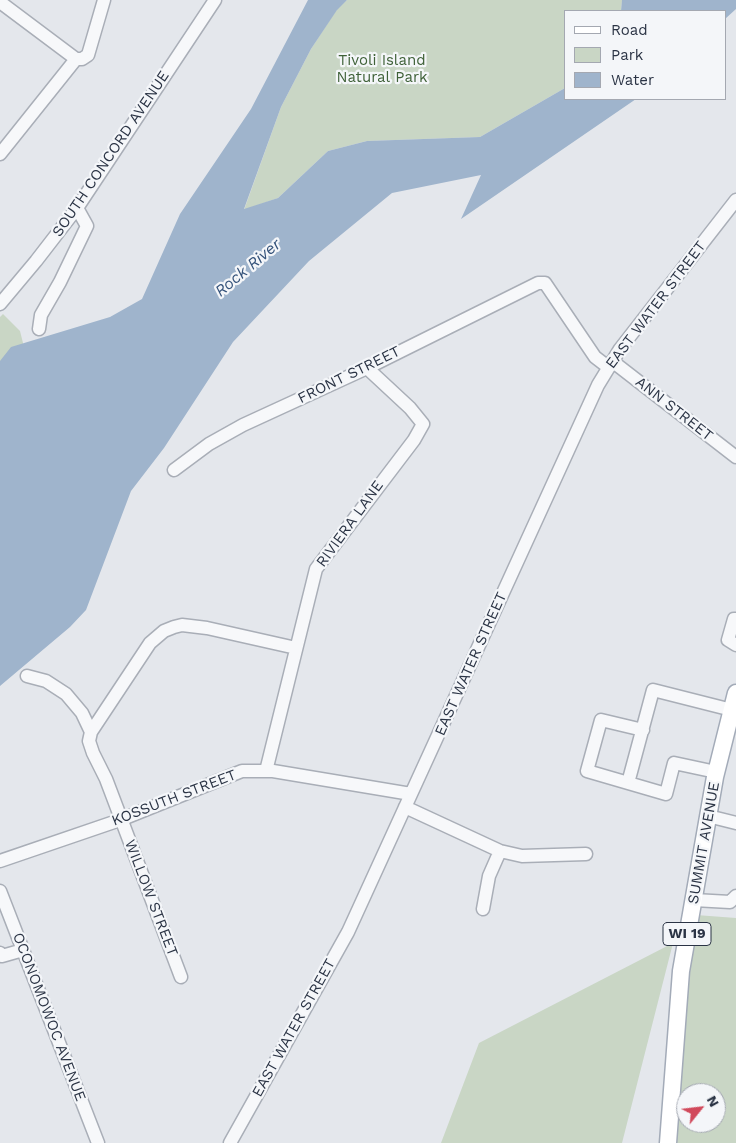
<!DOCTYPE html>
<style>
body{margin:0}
#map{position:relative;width:736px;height:1143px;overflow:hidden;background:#e4e7ec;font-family:"Work Sans",sans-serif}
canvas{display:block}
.legend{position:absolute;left:564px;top:10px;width:162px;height:90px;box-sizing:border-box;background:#f4f6f9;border:1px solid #a4a8b1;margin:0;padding:6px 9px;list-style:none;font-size:15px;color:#2b3445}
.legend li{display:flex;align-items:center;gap:10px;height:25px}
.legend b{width:25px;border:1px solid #a4a8b1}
.north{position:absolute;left:676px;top:1083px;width:50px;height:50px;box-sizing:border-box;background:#f4f6f9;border:1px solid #a4a8b1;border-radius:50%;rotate:61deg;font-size:14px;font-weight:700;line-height:20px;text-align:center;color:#2b3445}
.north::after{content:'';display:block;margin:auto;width:18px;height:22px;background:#d1495b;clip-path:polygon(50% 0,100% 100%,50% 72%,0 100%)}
</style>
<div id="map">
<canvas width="736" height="1143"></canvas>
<ul class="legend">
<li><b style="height:6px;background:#fff"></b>Road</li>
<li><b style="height:14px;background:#c9d6c5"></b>Park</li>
<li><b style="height:14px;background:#9fb4cc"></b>Water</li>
</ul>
<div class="north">N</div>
</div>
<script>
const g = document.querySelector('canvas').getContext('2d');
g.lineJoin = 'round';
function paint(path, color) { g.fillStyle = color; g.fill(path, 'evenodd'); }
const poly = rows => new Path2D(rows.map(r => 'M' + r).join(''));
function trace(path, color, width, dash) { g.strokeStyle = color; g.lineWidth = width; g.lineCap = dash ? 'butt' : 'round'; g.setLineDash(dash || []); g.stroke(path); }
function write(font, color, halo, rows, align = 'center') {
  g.font = font + ' "Work Sans",sans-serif'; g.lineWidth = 4.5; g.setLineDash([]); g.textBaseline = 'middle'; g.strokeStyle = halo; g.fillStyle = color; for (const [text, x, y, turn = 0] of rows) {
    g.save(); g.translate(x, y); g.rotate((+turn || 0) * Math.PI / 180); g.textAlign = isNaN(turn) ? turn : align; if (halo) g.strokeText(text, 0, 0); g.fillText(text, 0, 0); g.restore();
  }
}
paint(poly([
 [347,0,622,0,622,1,621,11,565,11,565,88,480,137,367,141,328,151,278,198,244,210,281,107,311,49,337,9],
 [3,314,20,331,26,355,0,385,0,317],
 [696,915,736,918,736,1143,672,1143,682,1003],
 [686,1093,716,1093,716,1123,686,1123],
 [673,943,622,1143,441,1143,479,1043]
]), '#c9d6c5');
paint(poly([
 [308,0,347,0,337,10,311,49,281,107,244,209,278,198,328,151,367,141,480,137,565,88,565,99,636,99,461,219,481,175,392,193,309,261,233,342,164,448,131,491,86,610,70,627,0,686,0,361,11,347,110,317,142,299,180,214,251,109],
 [622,0,736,0,736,9,725,19,725,11,621,11]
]), '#9fb4cc');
const minor = poly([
 [0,2,76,59],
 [76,59,82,59,88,55,104,0],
 [0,154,76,59],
 [0,304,36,261,77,208,215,0],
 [39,329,41,315,60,282,87,226,77,208],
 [612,361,736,457],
 [174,470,209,444,243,425,367,368,538,283,545,283,595,357,608,367],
 [736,619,734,619,728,640,736,645],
 [27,676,46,681,66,694,82,713,91,732],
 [643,730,601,720,587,771,666,794,674,763,716,772],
 [266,771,316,569,414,440,423,424,410,408,367,368],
 [628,783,653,690,732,710],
 [405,807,500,851,522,856,586,854],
 [708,816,736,823],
 [0,861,120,820,242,771,273,771,411,794],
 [0,891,98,1143],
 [694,900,730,902,736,896],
 [483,909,489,876,500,851],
 [0,953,2,956,23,950],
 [181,977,106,779,93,753,89,741,91,732,150,643,164,631,174,627,182,625,207,628,296,648],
 [230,1143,348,932,598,385,620,349,736,200]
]);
const major = poly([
 [668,1143,681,971,715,777,736,693]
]);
trace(minor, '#a9aeb7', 15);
trace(major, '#a3abb8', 19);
trace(minor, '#f7f8fa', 12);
trace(major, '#fff', 16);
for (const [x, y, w] of [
 [687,934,48]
]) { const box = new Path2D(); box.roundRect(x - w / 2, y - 11.5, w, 23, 4); g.fillStyle = '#f4f6f9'; g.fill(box); trace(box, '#2b3445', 1); }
write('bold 14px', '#2b3445', null, [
 ["WI 19",687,934]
]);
write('15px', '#3f6138', '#f4f6f9', [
 ["Tivoli Island",382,61],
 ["Natural Park",382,78]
]);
write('15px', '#2b3445', '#f4f6f9', [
 ["SOUTH CONCORD AVENUE",111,154,-56],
 ["EAST WATER STREET",656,305,-53],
 ["FRONT STREET",349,375,-26],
 ["ANN STREET",674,409,38],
 ["RIVIERA LANE",350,524,-54],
 ["EAST WATER STREET",471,664,-66],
 ["KOSSUTH STREET",174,798,-21],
 ["SUMMIT AVENUE",704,843,-80],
 ["WILLOW STREET",151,898,69],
 ["OCONOMOWOC AVENUE",49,1017,69],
 ["EAST WATER STREET",294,1028,-61]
]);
write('italic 16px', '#34527a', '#f4f6f9', [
 ["Rock River",248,268,-40]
]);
</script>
